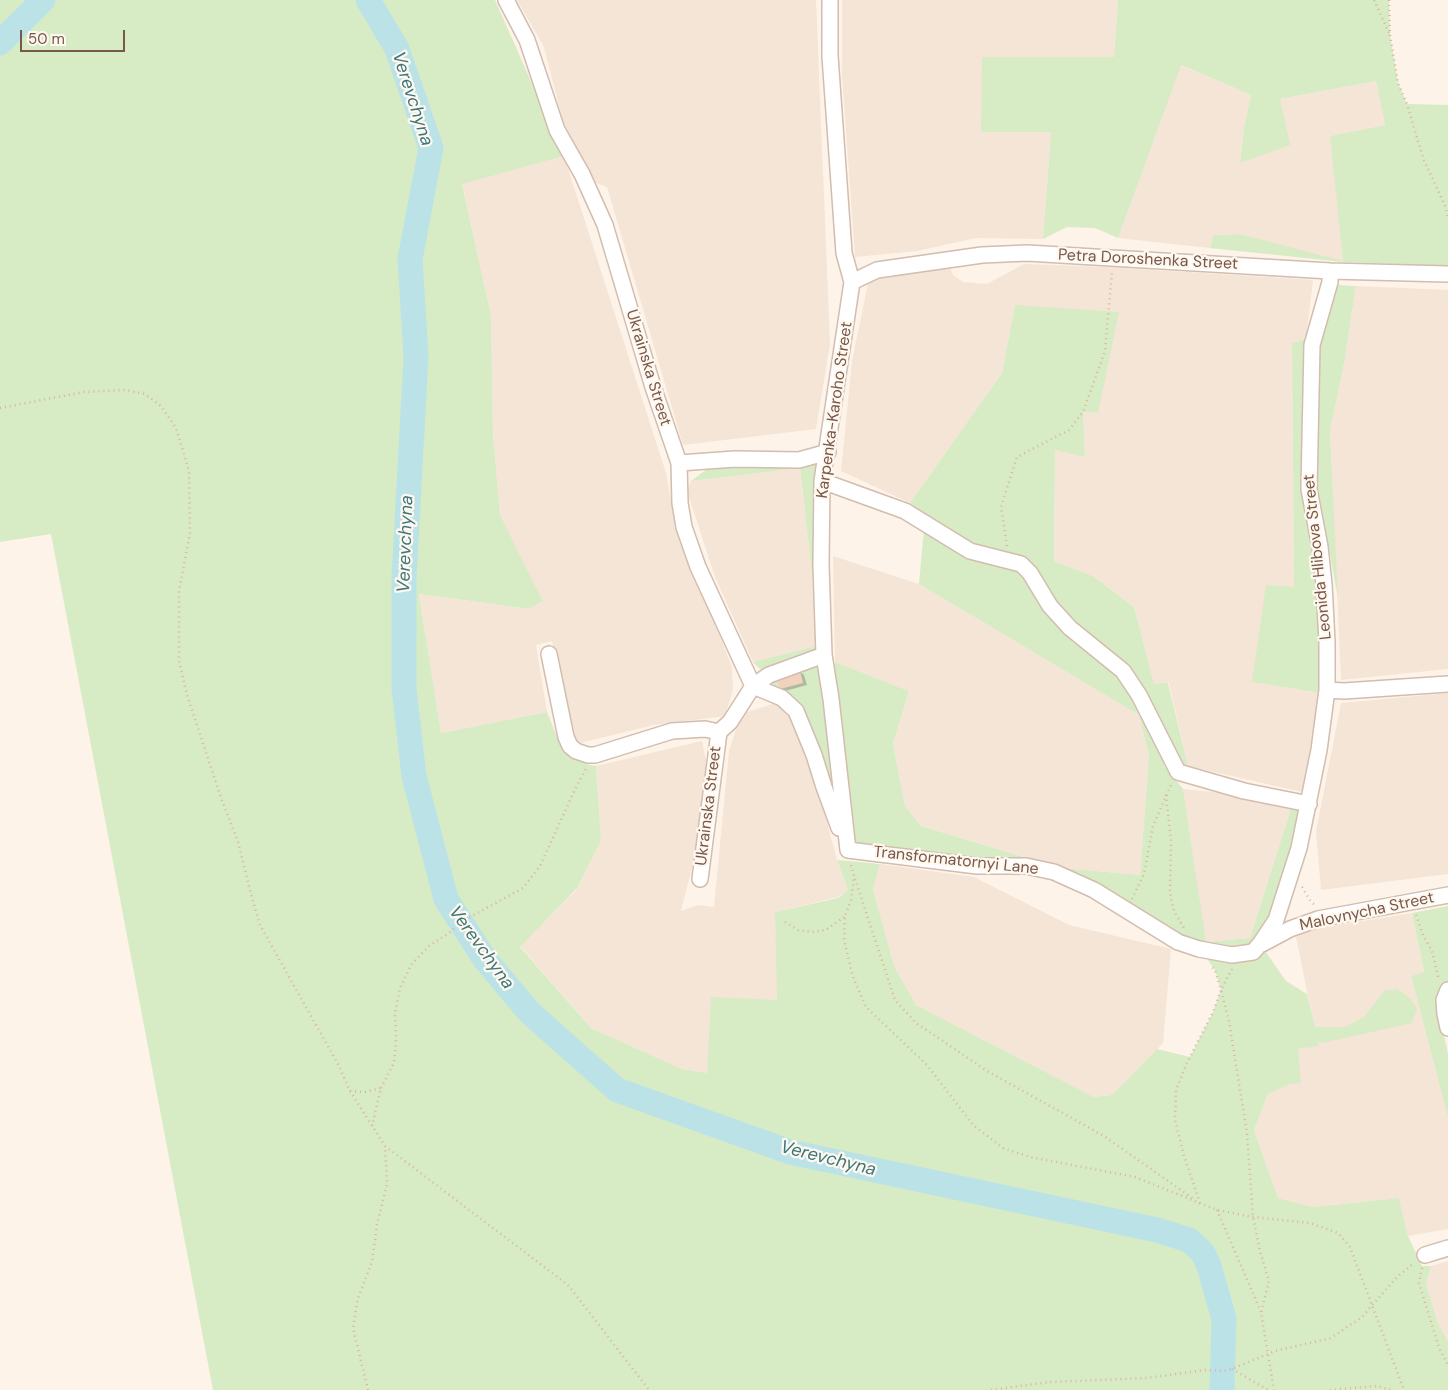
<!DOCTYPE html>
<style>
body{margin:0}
#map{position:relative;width:1448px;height:1390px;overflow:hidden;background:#fdf3e8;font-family:"DM Sans",sans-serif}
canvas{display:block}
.scale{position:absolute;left:20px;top:30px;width:105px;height:22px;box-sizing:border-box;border:2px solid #78584b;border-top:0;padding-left:6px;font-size:15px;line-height:18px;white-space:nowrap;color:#78584b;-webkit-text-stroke:4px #fff8ef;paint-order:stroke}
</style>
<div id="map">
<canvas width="1448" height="1390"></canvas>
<div class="scale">50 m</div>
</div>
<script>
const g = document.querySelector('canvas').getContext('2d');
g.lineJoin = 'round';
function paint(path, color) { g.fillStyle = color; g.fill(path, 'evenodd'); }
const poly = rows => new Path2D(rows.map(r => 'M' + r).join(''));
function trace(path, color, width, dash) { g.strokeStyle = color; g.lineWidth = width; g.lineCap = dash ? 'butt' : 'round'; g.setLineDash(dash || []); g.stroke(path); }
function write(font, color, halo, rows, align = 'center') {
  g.font = font + ' "DM Sans",sans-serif'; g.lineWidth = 4.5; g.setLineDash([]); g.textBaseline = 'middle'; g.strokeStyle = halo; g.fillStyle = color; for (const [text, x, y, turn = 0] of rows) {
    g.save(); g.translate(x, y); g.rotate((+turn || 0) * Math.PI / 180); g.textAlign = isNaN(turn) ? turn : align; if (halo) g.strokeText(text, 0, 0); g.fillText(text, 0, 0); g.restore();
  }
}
paint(poly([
 [517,0,816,0,830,344,816,429,683,445,607,187,596,183,563,121,544,47],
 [842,0,1118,0,1114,57,982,57,1051,131,1043,239,976,238,917,251,855,257,842,75],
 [1180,65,1251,95,1244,127,1240,163,1280,99,1376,81,1385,125,1331,136,1343,262,1240,234,1213,235,1210,248,1118,238],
 [564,156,666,473,676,526,732,667,733,690,725,716,654,725,580,743,573,738,552,641,536,645,547,712,441,733,419,594,528,609,543,601,500,516,493,434,491,315,462,183],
 [1024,264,1107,267,1313,280,1306,339,1292,343,1294,587,1253,682,1321,693,1302,792,1188,766,1169,683,1154,685,1134,607,1093,576,1054,561,1055,450,1085,456,1083,412,1098,413,1015,305,1002,373,910,503,841,471,852,361,869,279,950,267,953,275,963,282,987,284],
 [1356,286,1448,290,1448,669,1341,680,1330,431,1344,364],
 [800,468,820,645,753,662,715,577,687,491,691,481],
 [833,556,919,584,1139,715,1149,756,1140,875,1062,868,921,826,905,806,893,744,909,691,835,662],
 [1448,693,1448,874,1321,890,1316,832,1341,703],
 [776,703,792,712,809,755,837,860,848,890,838,897,775,912,778,1000,707,1073,682,1069,591,1028,520,946,578,888,601,840,596,766,702,741,708,769,702,827,681,911,698,905,714,907,729,751,741,714],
 [1183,789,1233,794,1292,805,1250,938,1205,942],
 [880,864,974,877,1069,925,1171,949,1163,1043,1121,1086,1111,1095,1094,1097,916,1005,894,966,873,889],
 [1412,913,1424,973,1411,976,1448,1118,1448,1229,1408,1236,1399,1198,1313,1207,1278,1198,1254,1130,1268,1094,1290,1084,1298,1049,1318,1045,1295,932],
 [1448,1261,1448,1342,1438,1323,1426,1284,1431,1266]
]), '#f5e5d6');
paint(poly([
 [0,0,495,0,564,156,462,184,491,315,493,434,500,515,543,601,529,609,419,594,441,733,547,712,557,737,565,750,589,765,596,766,601,840,578,887,520,947,591,1028,682,1069,707,1073,711,997,777,1000,775,912,838,898,848,890,837,860,880,864,873,889,894,966,916,1005,1094,1097,1111,1095,1121,1086,1157,1049,1190,1057,1213,1012,1221,990,1215,970,1203,953,1239,959,1265,951,1286,981,1307,994,1315,1027,1345,1027,1364,1017,1385,990,1397,989,1411,999,1417,1009,1412,1023,1322,1043,1318,1041,1318,1046,1298,1049,1301,1083,1290,1084,1268,1094,1254,1130,1278,1198,1313,1207,1399,1198,1408,1236,1422,1266,1431,1266,1426,1284,1438,1323,1448,1342,1448,1390,213,1390,51,534,0,542],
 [1118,0,1389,0,1390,35,1398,83,1407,104,1448,105,1448,266,1343,262,1210,248,1213,235,1240,234,1343,261,1330,136,1385,125,1376,81,1280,99,1290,145,1240,163,1244,127,1251,95,1181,65,1118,238,1095,228,1067,227,1043,239,1051,132,981,132,982,57,1114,57],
 [1338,285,1356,286,1344,364,1330,431,1338,598,1318,489,1318,349],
 [1015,305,1119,312,1098,413,1083,412,1085,457,1055,450,1054,561,1093,576,1134,607,1154,684,1168,683,1188,766,1181,764,1128,668,1067,620,1028,565,965,542,910,503,1002,373],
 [1306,339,1314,545,1320,625,1321,693,1252,682,1266,585,1294,587,1292,343],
 [822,457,818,494,820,645,818,652,767,672,760,669,753,662,820,645,800,468,691,481,706,470,747,465,802,464],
 [924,529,1016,568,1119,673,1139,715,1149,726,1165,767,1183,789,1206,942,1250,938,1292,805,1300,807,1302,818,1272,917,1253,944,1244,949,1205,946,1182,937,1062,868,1140,875,1149,756,1139,715,919,584],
 [821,658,843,831,800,712,760,685],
 [835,662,909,691,893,744,905,806,921,826,1031,859,972,861,852,848,834,680],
 [1448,906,1448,982,1440,991,1438,1008,1448,1054,1448,1118,1411,976,1424,972,1412,913]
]), '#d7ebc5');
paint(poly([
 [800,672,804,675,807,685,785,691,781,688]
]), '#0003');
trace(poly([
 [368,0,397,49,431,148,410,259,416,357,404,578,404,689,414,776,446,899,484,958,529,1012,617,1090,790,1152,1157,1230,1189,1240,1203,1253,1209,1266,1224,1319,1222,1390],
 [0,43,43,0]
]), '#bbe3e7', 25);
paint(poly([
 [800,671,803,683,780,689,776,677]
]), '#f3d1bf');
const minor = poly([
 [506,0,527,40,557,130,582,174,605,225,653,387,679,463,680,503,684,527,698,567,753,686],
 [830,0,830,56,844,253,852,282,822,481,821,565,824,655,831,699,848,850],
 [852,282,877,270,982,255,1027,253,1330,271,1448,274],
 [679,463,735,459,799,460,828,452],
 [822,481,905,511,970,551,1021,564,1030,573,1050,606,1070,628,1123,671,1139,695,1178,772,1244,791,1309,804],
 [549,654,566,737,570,746,576,751,588,755,595,755,672,731,705,729,719,732,730,722,753,686,769,675,824,655],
 [753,686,782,698,796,711,814,755,824,787,839,828],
 [1327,690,1344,691,1448,684],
 [848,850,977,866,1026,866,1054,872,1094,890,1178,942,1199,949,1232,955,1253,952,1260,944,1276,920,1299,848,1319,750,1327,690,1327,642,1324,584,1320,547,1309,489,1312,345,1330,282,1330,271],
 [700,879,719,732],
 [1262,944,1290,929,1318,919,1448,895],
 [1448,990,1444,1000,1445,1014,1448,1028],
 [1425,1255,1448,1248]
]);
trace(minor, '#d2bdaf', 18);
trace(poly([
 [1374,0,1389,33],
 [1389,0,1390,35,1398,83,1407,104,1423,158,1446,208,1448,220],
 [0,408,84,392,126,390,145,394,161,406,176,428,189,471,190,533,179,591,179,661,187,695,221,798,238,842,252,898,260,925,339,1066,350,1091,385,1146,568,1285,649,1390],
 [1007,546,1001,507,1017,457,1069,430,1083,412,1105,351,1112,272],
 [1166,795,1171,841,1170,893,1174,911,1184,928],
 [851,865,854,876,851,900,845,916,844,940,853,977,866,1007,927,1065,973,1125,1003,1148,1030,1157,1135,1177,1217,1210,1253,1217,1310,1223,1338,1233,1350,1247,1404,1390],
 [855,879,895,1000,916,1023,987,1071,1104,1136,1195,1200],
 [1302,887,1311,902,1315,905],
 [1132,899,1144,874,1153,826,1171,785],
 [1416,915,1423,935,1432,951,1439,980],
 [785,922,798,930,812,932,826,930,844,917],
 [1232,969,1221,990,1229,1021,1247,1133,1253,1217,1260,1251,1269,1281,1261,1313,1274,1390],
 [381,1088,394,1063,396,1043,395,1013,400,988,411,965,429,946,449,933,461,922,523,888,540,866,577,785,586,769],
 [350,1091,365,1092,381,1088,372,1126],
 [1200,1203,1184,1156,1175,1120,1176,1090,1186,1065,1213,1012,1221,990,1215,970,1212,967],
 [1217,1210,1261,1312],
 [1422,1268,1419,1283,1439,1348,1448,1365],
 [1232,1369,1268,1390],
 [368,1390,353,1328,358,1298,372,1262,377,1225,387,1184,385,1146],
 [991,1390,1050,1382,1147,1378,1205,1370,1223,1371,1232,1369,1275,1351,1331,1338,1362,1317,1397,1277,1413,1264],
 [1330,1390,1377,1386,1391,1390]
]), '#d9b4a1', 2.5, [1, 4]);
trace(minor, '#fff', 15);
write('16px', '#78584b', '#fff8ef', [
 ["Petra Doroshenka Street",1148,260,3],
 ["Ukrainska Street",648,368,73],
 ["Karpenka-Karoho Street",835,410,-82],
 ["Leonida Hlibova Street",1318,557,-96],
 ["Ukrainska Street",709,806,-83],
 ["Transformatornyi Lane",956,861,6],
 ["Malovnycha Street",1367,912,-12]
]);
write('italic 18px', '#3d767d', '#fff8ef', [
 ["Verevchyna",412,99,72],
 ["Verevchyna",406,544,-88],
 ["Verevchyna",481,948,54],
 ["Verevchyna",828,1159,14]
]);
</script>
